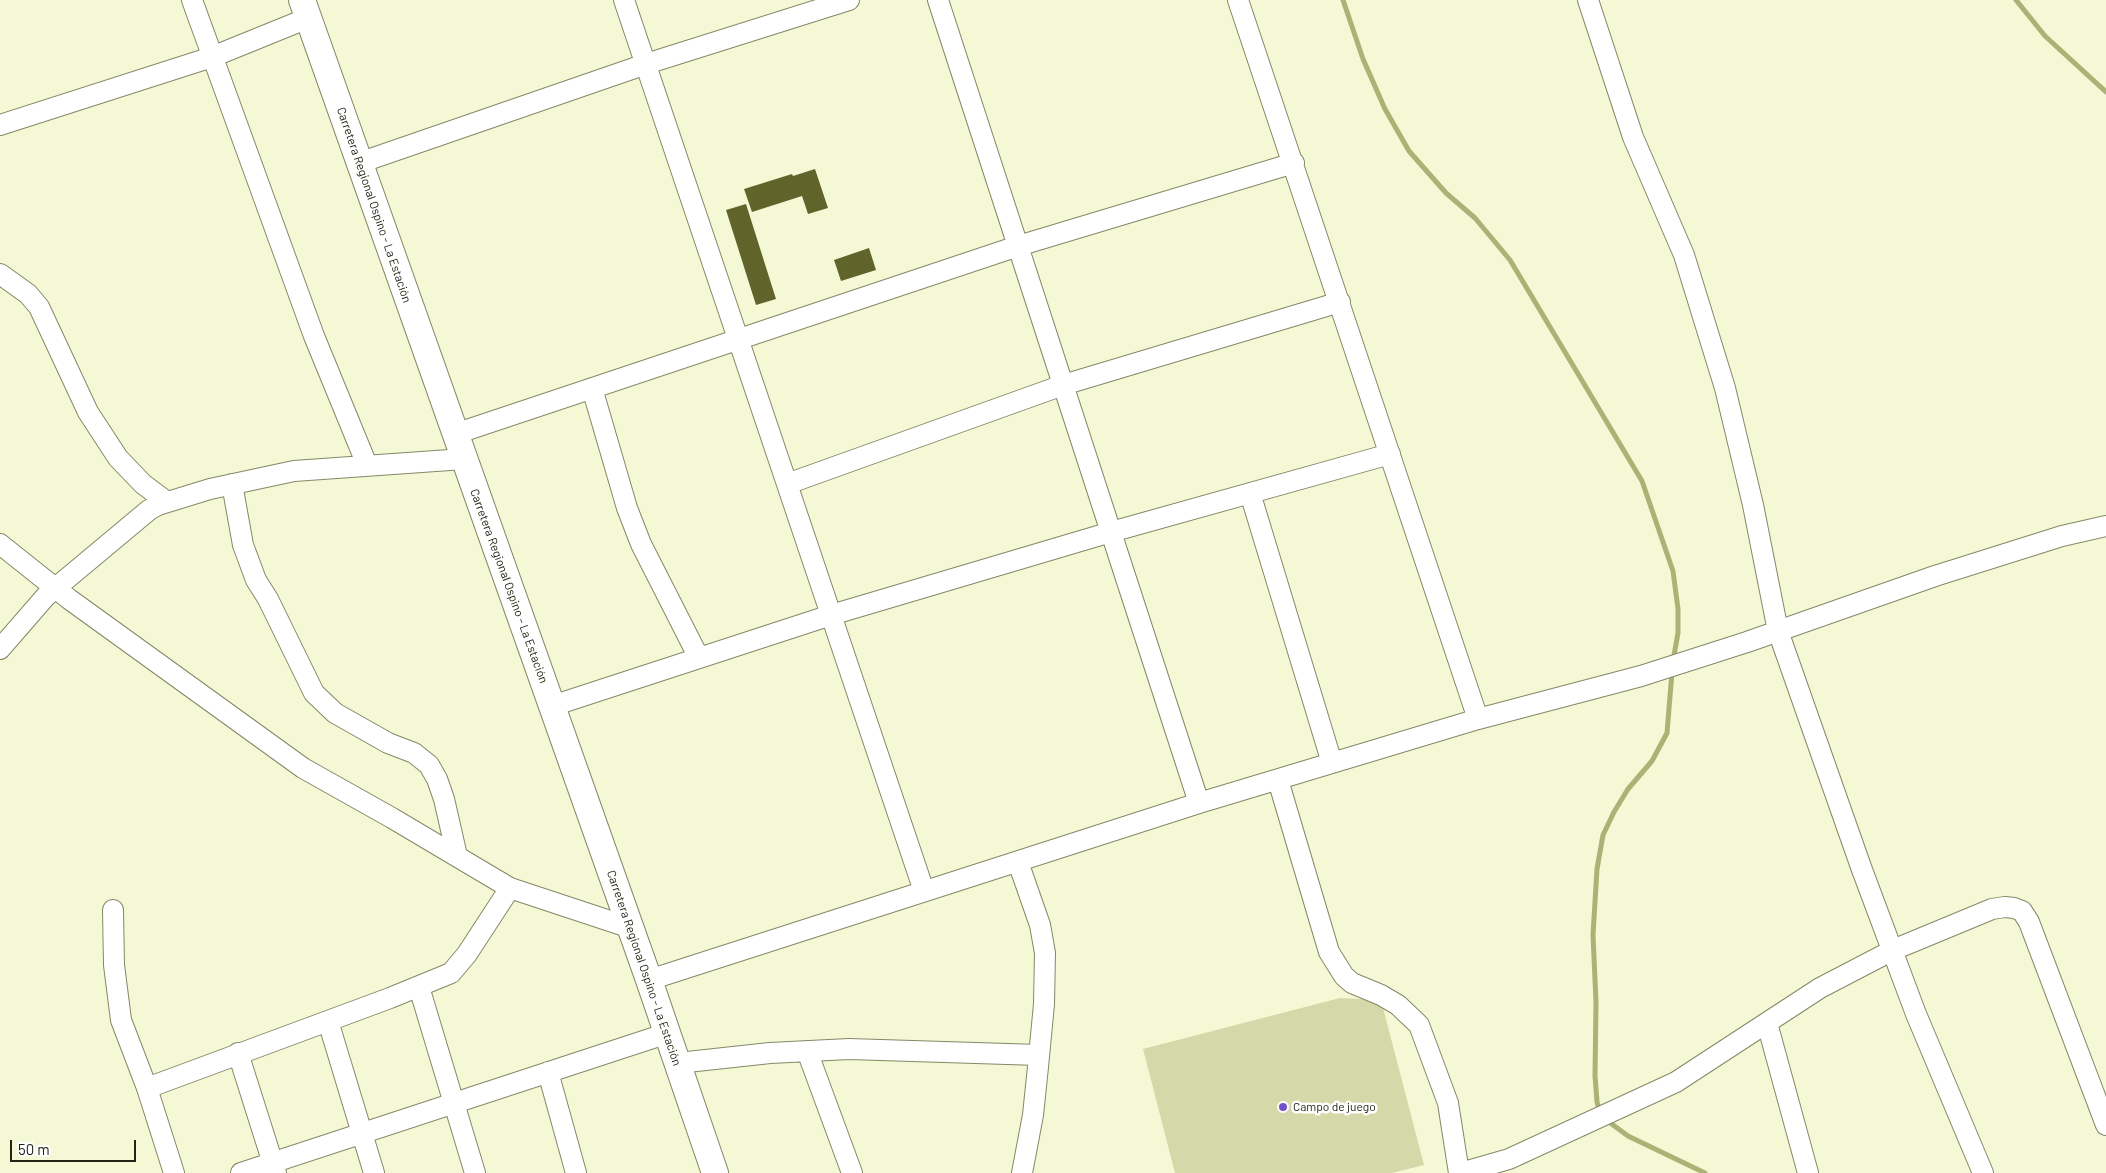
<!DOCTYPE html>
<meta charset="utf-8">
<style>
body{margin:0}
#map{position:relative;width:2106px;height:1173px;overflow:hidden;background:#f5f8d4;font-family:Barlow,sans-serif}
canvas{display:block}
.scale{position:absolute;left:10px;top:1140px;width:126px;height:22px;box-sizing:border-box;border:2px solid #232417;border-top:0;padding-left:6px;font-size:15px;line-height:18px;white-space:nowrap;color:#232417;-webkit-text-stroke:4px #fff;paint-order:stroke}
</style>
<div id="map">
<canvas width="2106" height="1173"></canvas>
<div class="scale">50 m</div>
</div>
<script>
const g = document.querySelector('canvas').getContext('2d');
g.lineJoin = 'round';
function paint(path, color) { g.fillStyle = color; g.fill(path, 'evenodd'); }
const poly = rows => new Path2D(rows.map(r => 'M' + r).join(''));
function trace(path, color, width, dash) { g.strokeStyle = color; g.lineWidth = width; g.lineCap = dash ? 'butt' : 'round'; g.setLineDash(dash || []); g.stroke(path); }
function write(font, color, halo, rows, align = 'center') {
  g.font = font + ' Barlow,sans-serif'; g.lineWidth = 5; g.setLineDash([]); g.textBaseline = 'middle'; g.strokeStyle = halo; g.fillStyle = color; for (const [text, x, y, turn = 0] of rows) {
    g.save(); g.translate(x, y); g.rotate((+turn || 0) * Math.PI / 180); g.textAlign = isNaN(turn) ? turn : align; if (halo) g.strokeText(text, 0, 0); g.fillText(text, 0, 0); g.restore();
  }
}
paint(poly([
 [1340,998,1381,1000,1424,1165,1392,1173,1175,1173,1143,1049]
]), '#d5d9a9');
trace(poly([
 [1343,0,1363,59,1385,109,1409,151,1446,193,1475,218,1510,260,1642,481,1673,571,1678,609,1678,633,1673,661],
 [2016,0,2045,36,2106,92],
 [1600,1113,1597,1102,1595,1076,1596,1002,1593,935,1597,869,1603,835,1614,812,1628,789,1652,761,1667,733,1672,672],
 [1605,1119,1628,1136,1705,1173]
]), '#acb176', 5);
paint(poly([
 [815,169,828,208,808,214,802,196,752,212,744,189,792,174,793,176],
 [746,204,776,299,756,305,726,210],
 [869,248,876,270,841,281,834,260]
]), '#60642a');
const minor = poly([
 [192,0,314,336,367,465],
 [624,0,924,891],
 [938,0,1199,803],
 [1238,0,1478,719],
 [1588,0,1633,137,1684,255,1725,388,1753,505,1778,631,1861,867,1916,1014,1983,1173],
 [0,125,212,57,308,18],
 [359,163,646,64,849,0],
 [0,274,28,294,39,307,88,412,118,458,143,484,167,502],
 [592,388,627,508,641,544,699,658],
 [455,434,1018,246,1294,163],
 [232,484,243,545,256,580,268,599,314,693,335,713,388,743,414,753,429,765,437,779,444,799,457,856],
 [787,484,1063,385,1340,302],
 [1250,493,1332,763],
 [0,544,69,599,303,768,392,818,510,888,631,928],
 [0,649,46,596,149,510,158,505,210,489,294,471,464,459],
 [552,706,831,615,1111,532,1390,454],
 [1278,780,1329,952,1344,976,1352,983,1381,995,1398,1005,1419,1025,1448,1103,1459,1173],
 [1018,862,1040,925,1045,953,1044,1004,1038,1067,1033,1115,1022,1173],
 [113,910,114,965,121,1020,147,1088,174,1173],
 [649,980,1199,803,1478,719,1641,676,1747,642,1935,576,2062,536,2106,526],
 [419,987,475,1173],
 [328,1021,374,1173],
 [1767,1023,1808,1173],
 [807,1051,852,1173],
 [238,1053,276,1173],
 [678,1063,770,1053,849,1049,1039,1055],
 [548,1072,576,1173],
 [147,1088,390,998,451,973,467,954,510,888],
 [241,1173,668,1033],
 [1460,1173,1509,1159,1676,1082,1820,988,1893,950,1992,909,2005,907,2014,908,2022,911,2029,922,2106,1125]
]);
const major = poly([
 [302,0,649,980,715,1173]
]);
trace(minor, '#858867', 22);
trace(major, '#858867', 28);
trace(minor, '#fff', 20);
trace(major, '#fff', 26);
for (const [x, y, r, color] of [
 [1283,1107,5,"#7351cb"]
]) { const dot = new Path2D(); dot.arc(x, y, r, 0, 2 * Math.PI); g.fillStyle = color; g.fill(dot); trace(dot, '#fff', 2); }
write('12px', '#232417', '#fff', [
 ["Carretera Regional Ospino - La Estación",374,205,71],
 ["Carretera Regional Ospino - La Estación",509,586,70],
 ["Carretera Regional Ospino - La Estación",644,968,71]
]);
write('12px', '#232417', '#fff', [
 ["Campo de juego",1293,1107]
], 'left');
</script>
